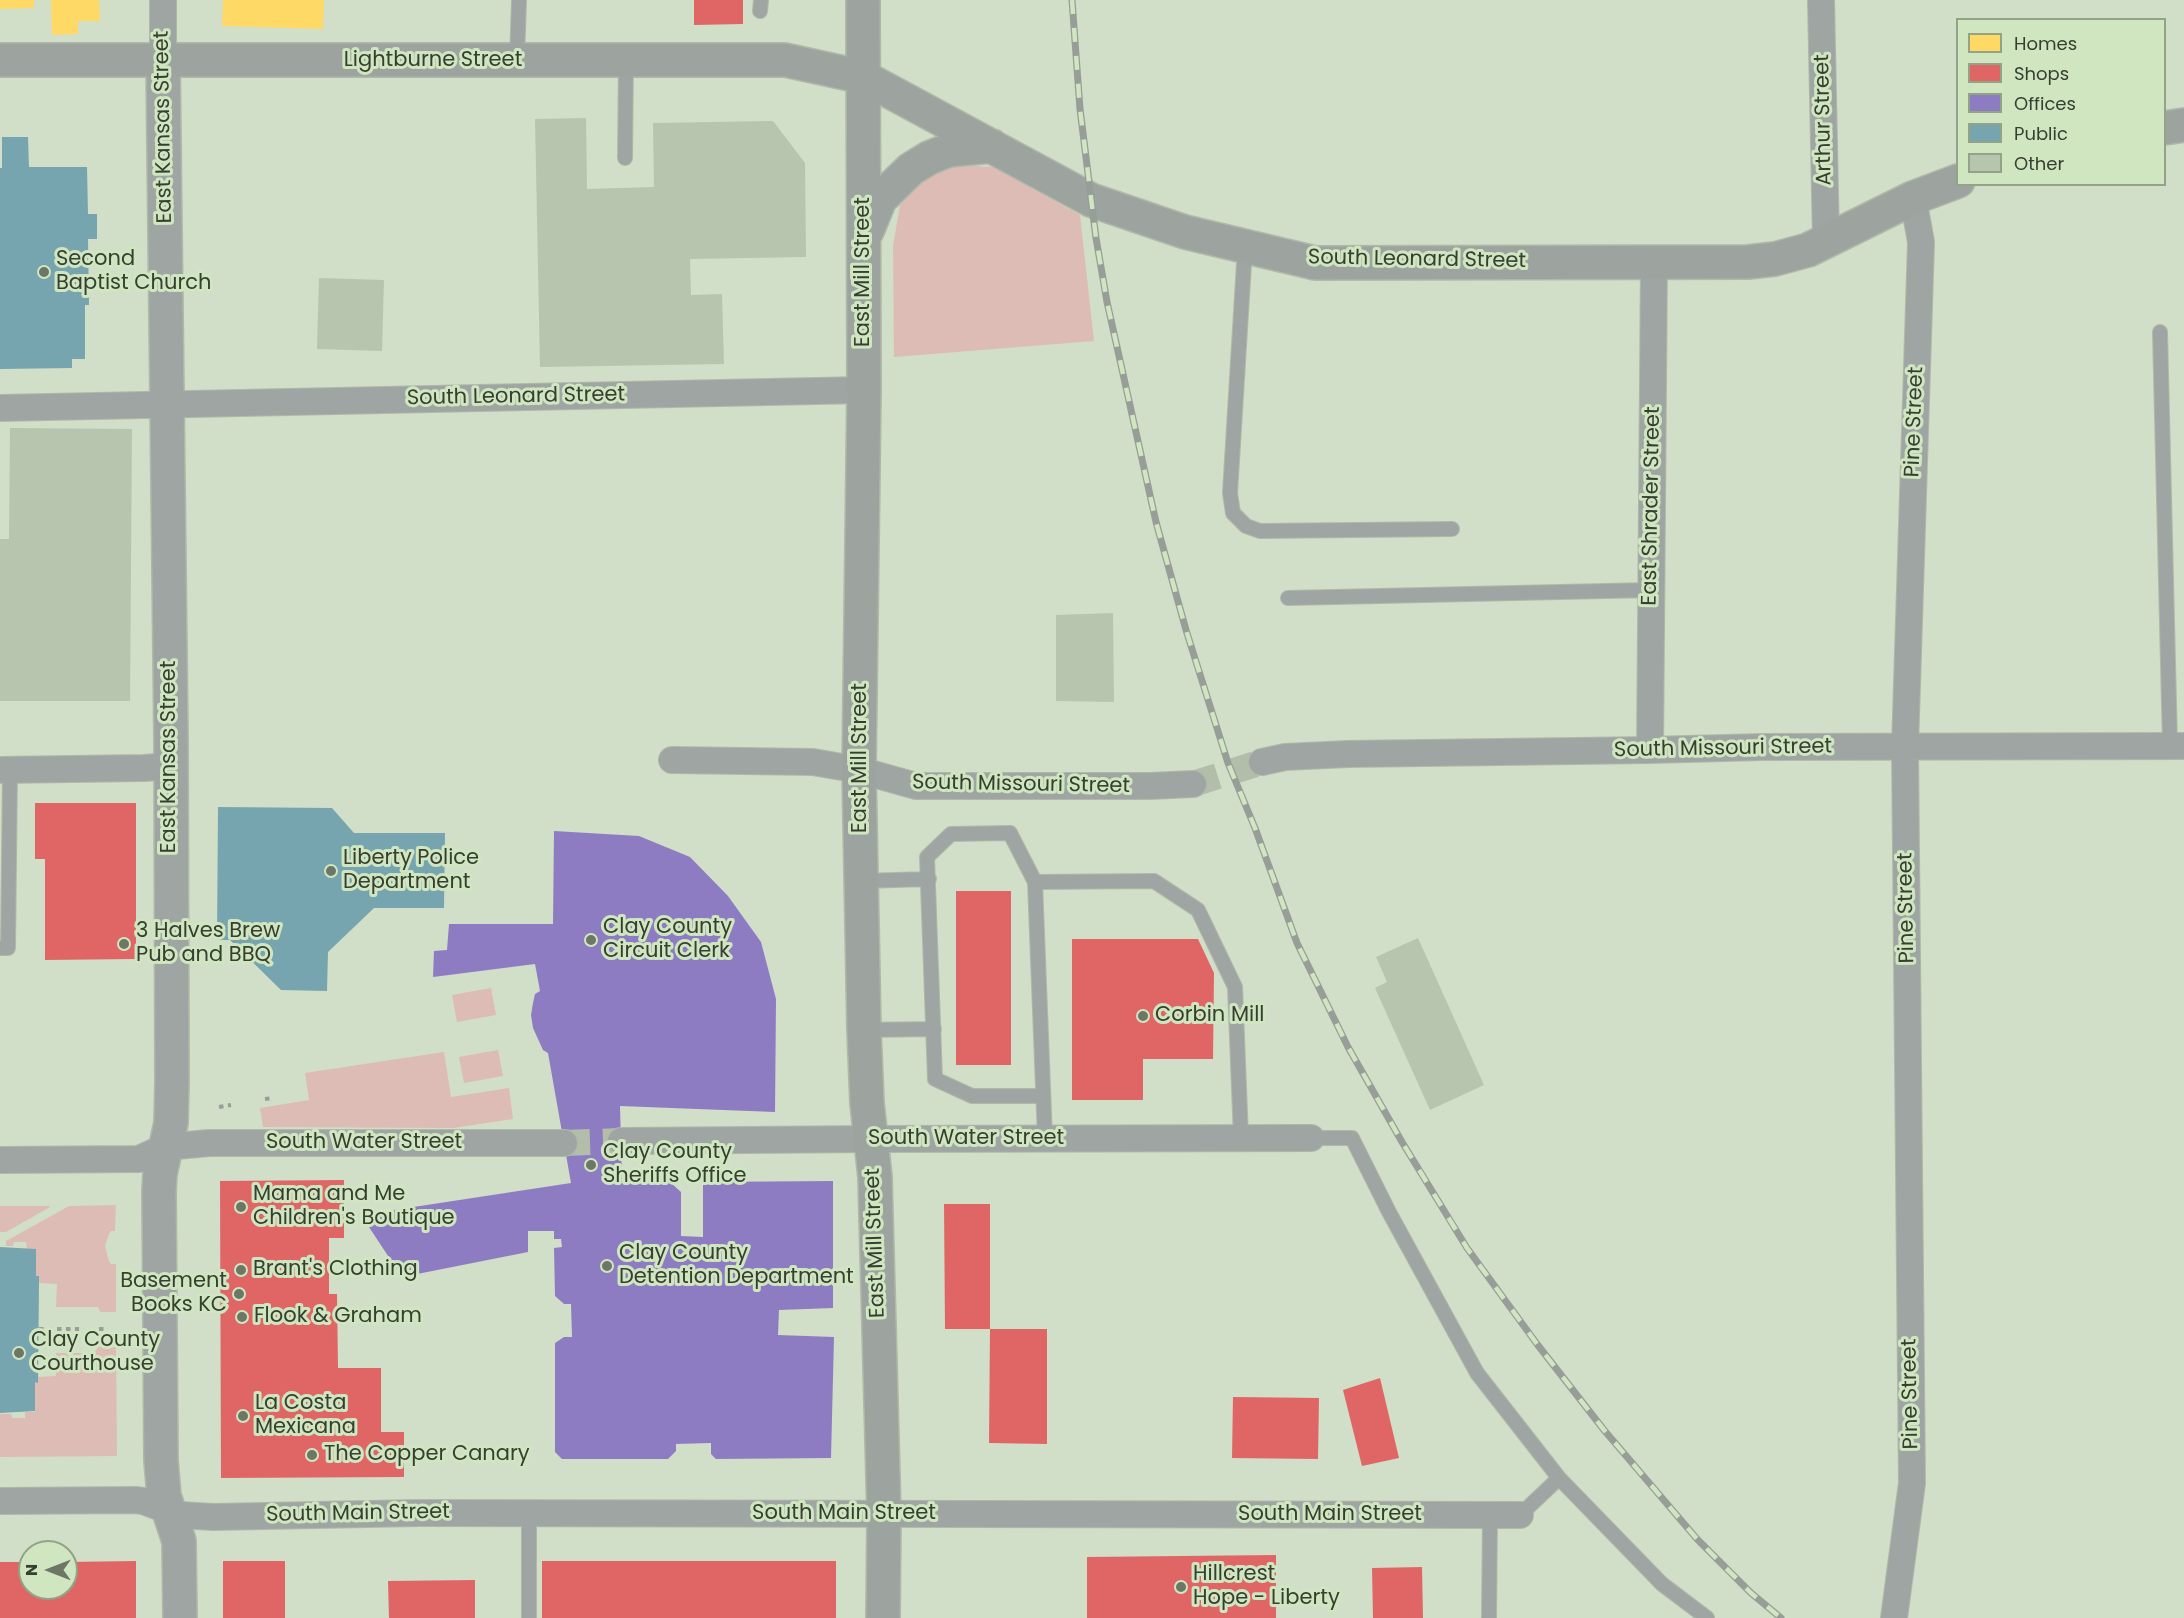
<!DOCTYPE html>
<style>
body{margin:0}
#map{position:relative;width:2184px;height:1618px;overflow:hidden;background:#d1dec8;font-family:Poppins,sans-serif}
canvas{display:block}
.legend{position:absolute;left:1956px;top:18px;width:210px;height:168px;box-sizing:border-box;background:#cfe6c0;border:2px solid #92a386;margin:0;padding:8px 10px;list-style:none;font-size:18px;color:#363f30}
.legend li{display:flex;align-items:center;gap:12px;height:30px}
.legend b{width:30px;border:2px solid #92a386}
.north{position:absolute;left:18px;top:1540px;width:60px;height:60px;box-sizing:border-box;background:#cfe6c0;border:2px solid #92a386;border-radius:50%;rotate:270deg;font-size:16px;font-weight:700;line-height:24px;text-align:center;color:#363f30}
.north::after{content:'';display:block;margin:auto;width:21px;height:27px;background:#6c7765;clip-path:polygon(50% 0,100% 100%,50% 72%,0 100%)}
</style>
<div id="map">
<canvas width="2184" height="1618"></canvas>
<ul class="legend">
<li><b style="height:16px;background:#ffd966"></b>Homes</li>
<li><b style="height:16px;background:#e06666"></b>Shops</li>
<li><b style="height:16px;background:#8e7cc3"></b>Offices</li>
<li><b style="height:16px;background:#76a5af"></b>Public</li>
<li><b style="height:16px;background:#b7c5ae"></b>Other</li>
</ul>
<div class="north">N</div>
</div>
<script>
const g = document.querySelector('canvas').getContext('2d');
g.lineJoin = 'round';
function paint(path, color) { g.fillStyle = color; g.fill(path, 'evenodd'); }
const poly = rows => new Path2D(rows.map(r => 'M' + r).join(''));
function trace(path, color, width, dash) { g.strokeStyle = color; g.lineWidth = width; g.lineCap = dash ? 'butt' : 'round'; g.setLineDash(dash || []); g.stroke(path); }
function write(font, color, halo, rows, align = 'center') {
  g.font = font + ' Poppins,sans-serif'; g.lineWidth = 6; g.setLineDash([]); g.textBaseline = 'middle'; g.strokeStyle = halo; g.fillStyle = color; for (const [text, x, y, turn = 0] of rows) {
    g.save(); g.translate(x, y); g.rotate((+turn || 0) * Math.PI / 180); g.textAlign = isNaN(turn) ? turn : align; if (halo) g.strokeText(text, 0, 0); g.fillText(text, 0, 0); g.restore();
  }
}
paint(poly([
 [960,165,994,167,1080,215,1094,341,894,357,893,246,900,205,923,179],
 [491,988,496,1015,457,1022,452,995],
 [498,1050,503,1076,464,1083,459,1057],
 [444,1052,451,1097,509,1088,513,1119,453,1128,263,1127,260,1108,309,1100,305,1073],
 [116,1205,115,1231,111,1231,109,1234,105,1246,109,1261,111,1264,116,1264,116,1312,100,1312,98,1307,56,1307,57,1284,39,1283,39,1277,36,1276,36,1249,27,1249,26,1242,14,1242,13,1246,6,1246,6,1241,69,1206],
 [0,1206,49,1206,50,1207,6,1232,0,1232],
 [98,1347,116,1347,117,1456,0,1457,0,1414,11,1414,12,1418,25,1418,25,1412,35,1412,35,1382,38,1382,38,1377,56,1376,56,1353,94,1353]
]), '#ddbcb5');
paint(poly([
 [0,0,34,0,34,8,0,9],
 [51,0,99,0,100,21,78,21,78,34,52,35],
 [223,0,324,0,323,29,222,26]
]), '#ffd966');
paint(poly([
 [694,0,743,0,743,24,694,25],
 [35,803,136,803,136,959,45,960,45,859,35,859],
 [956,891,1011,891,1011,1065,956,1065],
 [1072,939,1198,939,1214,973,1213,1059,1143,1059,1143,1100,1072,1100],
 [344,1180,344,1238,329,1238,329,1294,337,1294,338,1368,381,1368,381,1432,404,1432,404,1477,221,1478,220,1181],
 [944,1204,990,1204,990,1329,945,1329],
 [990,1329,1047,1329,1047,1444,989,1443],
 [1380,1378,1399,1458,1362,1466,1343,1390],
 [1233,1397,1319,1398,1318,1459,1232,1458],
 [1276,1555,1276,1618,1087,1618,1087,1557],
 [136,1561,136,1618,0,1618,0,1562,30,1562,30,1588,66,1588,66,1562],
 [223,1561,285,1561,285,1618,223,1618],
 [542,1561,836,1561,836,1618,542,1618],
 [1422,1567,1423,1618,1373,1618,1372,1568],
 [475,1580,475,1618,389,1618,388,1581]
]), '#e06666');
paint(poly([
 [554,831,639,836,690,857,728,896,761,942,776,999,775,1112,620,1106,622,1183,671,1183,681,1192,681,1236,703,1237,703,1182,833,1181,833,1308,779,1310,778,1335,834,1337,831,1458,716,1459,711,1454,711,1443,676,1444,676,1451,668,1459,562,1459,555,1452,555,1343,564,1337,572,1337,571,1304,564,1304,555,1296,554,1248,562,1247,561,1239,554,1239,554,1231,528,1231,528,1252,402,1277,361,1215,571,1183,548,1053,543,1050,533,1028,531,1015,533,1003,535,994,540,991,535,964,433,977,434,951,447,950,449,924,553,924]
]), '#8e7cc3');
paint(poly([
 [2,137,28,137,29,167,87,167,88,214,97,214,97,239,88,239,89,305,85,305,85,359,72,359,72,368,0,369,0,168,2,168],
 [218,807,332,808,354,833,445,833,444,908,374,908,328,952,327,991,281,990,230,940,217,940],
 [0,1247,36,1249,36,1276,39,1276,39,1283,38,1383,35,1382,35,1411,0,1413]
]), '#76a5af');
paint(poly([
 [586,118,587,189,654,187,653,123,773,121,805,163,806,257,690,259,691,295,722,294,724,364,540,367,535,119],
 [319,278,384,280,382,351,317,349],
 [10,428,132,429,130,701,0,701,0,539,9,539],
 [1113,613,1114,702,1056,701,1056,615],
 [1418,938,1484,1085,1430,1110,1375,988,1387,982,1376,957]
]), '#b7c5ae');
trace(poly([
 [1193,784,1262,762],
 [564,1143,621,1141]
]), '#b2beaa', 26, [26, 13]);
const service = poly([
 [760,11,761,0],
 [517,61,519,0],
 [625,158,626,60],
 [1245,247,1230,493,1233,513,1246,526,1260,531,1452,529],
 [2160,332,2170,746],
 [1288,598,1651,590],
 [862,881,929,879],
 [1035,882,1154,881,1198,910,1235,987,1241,1138],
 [0,948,8,948,10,770],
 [864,1030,934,1029],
 [1043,1096,972,1096,935,1079,927,857,951,834,1010,833,1035,882,1045,1139],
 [1311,1138,1352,1138,1389,1212,1477,1373,1559,1478,1662,1584,1707,1618],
 [529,1513,529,1618],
 [1520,1515,1559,1478],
 [1489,1618,1490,1515]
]);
const minor = poly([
 [163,0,163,60],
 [1821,0,1826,240],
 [0,408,864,390],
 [1650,750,1654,261],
 [672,760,813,762,859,770,916,786,1150,786,1193,784],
 [1262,762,1285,757,1348,754,1650,750,1762,747,2184,746],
 [0,770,144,768,171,766],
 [621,1141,872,1139,1311,1138],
 [0,1160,139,1159,165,1147,209,1143,564,1143],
 [0,1501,135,1500,143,1501,180,1515,213,1517,419,1513,1520,1515],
 [1894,1618,1912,1483,1905,747,1921,242,1913,198]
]);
const tertiary = poly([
 [163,60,171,740,172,1082,171,1123,160,1174,159,1191,161,1460,164,1496,179,1541,180,1618]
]);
const secondary = poly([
 [863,0,864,390,859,770,864,1030,867,1103,875,1177,884,1515,883,1618],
 [0,60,785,60,863,77,1091,200,1185,232,1315,263,1748,262,1775,259,1808,250,1913,198,1958,181],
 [2164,128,2184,125],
 [867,231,880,199,911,169,929,158,949,150,992,146]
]);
trace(service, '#b0b9a8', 16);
trace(minor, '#b0b9a8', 28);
trace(tertiary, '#b0b9a8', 36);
trace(secondary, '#b0b9a8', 36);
trace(poly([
 [265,1099,274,1098],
 [219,1107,231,1105],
 [39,1329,79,1329],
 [99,1329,106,1329]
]), '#999e9a', 4, [4.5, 4.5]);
trace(service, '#9fa5a3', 14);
trace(minor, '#9fa5a3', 26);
trace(tertiary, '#9fa5a3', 33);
trace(secondary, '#9da49f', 33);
const rail = poly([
 [1072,0,1080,109,1096,238,1107,302,1156,522,1186,630,1228,763,1255,828,1297,943,1348,1047,1402,1142,1467,1248,1537,1344,1604,1430,1697,1539,1751,1593,1781,1618]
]);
trace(rail, '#979e98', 7);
trace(rail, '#cfe6c0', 4.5, [14]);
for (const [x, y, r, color] of [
 [44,272,6,"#6c7765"],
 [331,871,6,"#6c7765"],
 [591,940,6,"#6c7765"],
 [124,944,6,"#6c7765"],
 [1143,1016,6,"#6c7765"],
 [591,1165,6,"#6c7765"],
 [241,1207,6,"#6c7765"],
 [607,1266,6,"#6c7765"],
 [241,1270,6,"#6c7765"],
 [239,1294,6,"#6c7765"],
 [242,1317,6,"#6c7765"],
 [19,1353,6,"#6c7765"],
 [243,1416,6,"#6c7765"],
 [312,1455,6,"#6c7765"],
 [1181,1587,6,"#6c7765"]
]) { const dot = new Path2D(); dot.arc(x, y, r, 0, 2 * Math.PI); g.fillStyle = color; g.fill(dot); trace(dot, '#cfe6c0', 2); }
write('21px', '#363f30', '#cfe6c0', [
 ["Lightburne Street",433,61],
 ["Arthur Street",1824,120,-91],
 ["East Kansas Street",164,127,-91],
 ["South Leonard Street",1417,260,1],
 ["East Mill Street",864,272,-90],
 ["South Leonard Street",516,397,-1],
 ["Pine Street",1915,422,-88],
 ["East Shrader Street",1652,506,-89],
 ["South Missouri Street",1723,749,-1],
 ["East Kansas Street",170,757,-90],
 ["East Mill Street",861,758,-90],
 ["South Missouri Street",1021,785,1],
 ["Pine Street",1907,908,-91],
 ["South Water Street",966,1139],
 ["South Water Street",364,1143],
 ["East Mill Street",876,1243,-92],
 ["Pine Street",1911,1394,-91],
 ["South Main Street",358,1514,-1],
 ["South Main Street",844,1514],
 ["South Main Street",1330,1515]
]);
write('21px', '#363f30', '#cfe6c0', [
 ["Second",56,260],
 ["Baptist Church",56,284],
 ["Liberty Police",343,859],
 ["Department",343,883],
 ["Clay County",603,928],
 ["Circuit Clerk",603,952],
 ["3 Halves Brew",136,932],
 ["Pub and BBQ",136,956],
 ["Corbin Mill",1155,1016],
 ["Clay County",603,1153],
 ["Sheriffs Office",603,1177],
 ["Mama and Me",253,1195],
 ["Children's Boutique",253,1219],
 ["Clay County",619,1254],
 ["Detention Department",619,1278],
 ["Brant's Clothing",253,1270],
 ["Basement",227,1282,"right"],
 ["Books KC",227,1306,"right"],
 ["Flook & Graham",254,1317],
 ["Clay County",31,1341],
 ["Courthouse",31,1365],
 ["La Costa",255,1404],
 ["Mexicana",255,1428],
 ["The Copper Canary",324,1455],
 ["Hillcrest",1193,1575],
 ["Hope - Liberty",1193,1599]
], 'left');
</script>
